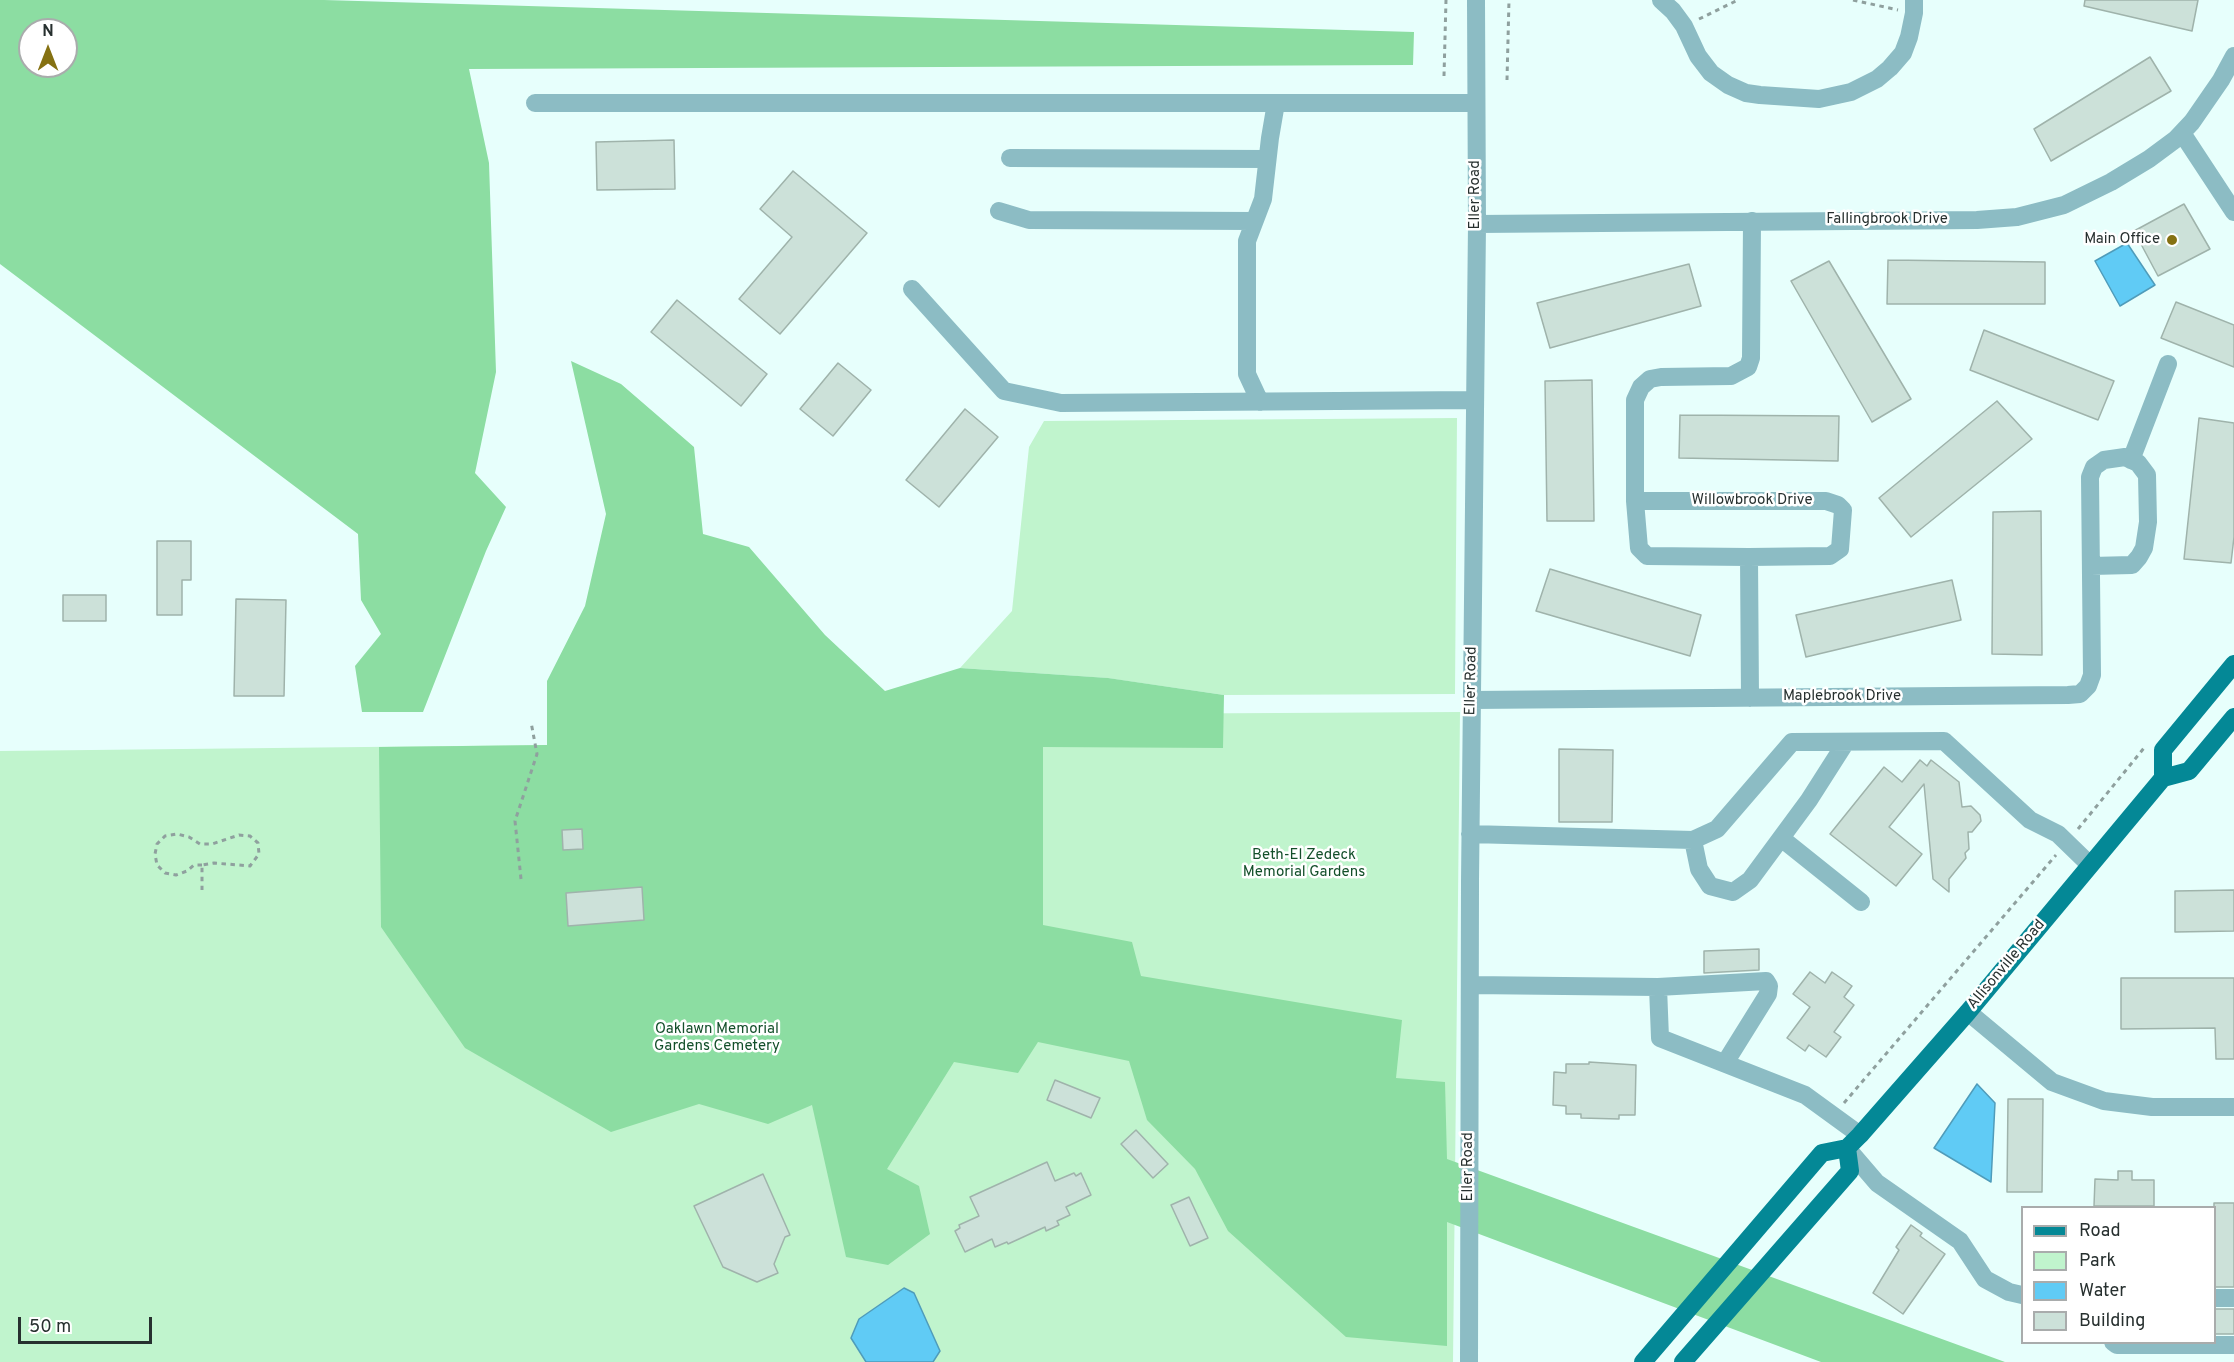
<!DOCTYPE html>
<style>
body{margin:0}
#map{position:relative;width:2234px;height:1362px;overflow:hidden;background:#e7fffc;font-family:Overpass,sans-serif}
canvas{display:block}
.legend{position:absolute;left:2021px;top:1206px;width:195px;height:138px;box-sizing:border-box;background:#fff;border:2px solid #a9acac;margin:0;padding:8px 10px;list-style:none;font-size:18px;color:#27302f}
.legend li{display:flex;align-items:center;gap:12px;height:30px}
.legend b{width:30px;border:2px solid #a9acac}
.north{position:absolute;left:18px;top:18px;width:60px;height:60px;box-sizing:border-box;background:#fff;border:2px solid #a9acac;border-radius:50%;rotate:0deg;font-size:16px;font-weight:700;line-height:24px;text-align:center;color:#27302f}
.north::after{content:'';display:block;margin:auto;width:21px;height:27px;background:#857112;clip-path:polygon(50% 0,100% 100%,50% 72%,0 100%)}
.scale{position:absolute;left:18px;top:1317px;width:134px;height:27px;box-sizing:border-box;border:3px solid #27302f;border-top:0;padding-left:8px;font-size:18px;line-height:21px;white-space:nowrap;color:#27302f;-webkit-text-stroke:4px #fff;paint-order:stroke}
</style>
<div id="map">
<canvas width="2234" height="1362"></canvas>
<ul class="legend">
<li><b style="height:8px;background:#048896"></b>Road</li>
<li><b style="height:16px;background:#c0f4cd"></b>Park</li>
<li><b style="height:16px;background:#60cbf5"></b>Water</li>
<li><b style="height:16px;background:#cce1d9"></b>Building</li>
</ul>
<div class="north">N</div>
<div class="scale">50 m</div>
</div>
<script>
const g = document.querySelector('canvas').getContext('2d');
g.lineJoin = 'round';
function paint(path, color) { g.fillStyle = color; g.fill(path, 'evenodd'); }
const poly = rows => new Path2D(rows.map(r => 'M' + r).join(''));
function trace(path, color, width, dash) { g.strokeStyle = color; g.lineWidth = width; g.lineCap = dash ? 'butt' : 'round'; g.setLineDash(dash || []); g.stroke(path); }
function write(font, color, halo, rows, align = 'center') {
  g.font = font + ' Overpass,sans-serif'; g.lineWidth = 5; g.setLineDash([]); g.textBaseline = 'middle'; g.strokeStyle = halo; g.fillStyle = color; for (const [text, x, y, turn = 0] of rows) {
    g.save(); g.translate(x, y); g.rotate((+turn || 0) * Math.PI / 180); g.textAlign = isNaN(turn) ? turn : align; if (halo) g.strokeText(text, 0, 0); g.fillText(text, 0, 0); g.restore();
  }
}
paint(poly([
 [1457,418,1455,694,1224,695,1107,678,960,668,1012,611,1029,447,1044,421],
 [1460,712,1453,1362,0,1362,0,751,547,745,547,717]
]), '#c0f4cd');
paint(poly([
 [0,0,324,0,1414,32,1413,65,469,69,489,163,496,372,475,473,506,507,486,551,423,712,362,712,355,666,381,634,361,600,358,534,0,264],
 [30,30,66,30,66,66,30,66],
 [571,361,621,384,694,447,703,534,749,547,825,635,885,691,960,668,1108,678,1224,695,1223,748,1043,747,1043,925,1132,942,1141,976,1402,1020,1396,1078,1445,1082,1447,1159,2005,1362,1821,1362,1447,1222,1447,1346,1346,1337,1228,1231,1195,1169,1147,1120,1129,1061,1038,1042,1018,1073,954,1062,887,1169,919,1186,930,1234,888,1265,846,1257,812,1105,768,1124,699,1104,611,1132,465,1048,381,927,379,747,547,745,547,681,585,606,606,514]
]), '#8cdda2');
const water = poly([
 [2127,243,2155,285,2120,306,2095,261,2127,243],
 [1977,1084,1995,1103,1991,1182,1934,1148,1977,1084],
 [904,1288,914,1293,940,1351,933,1362,866,1362,851,1338,859,1319,904,1288]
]);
paint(water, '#60cbf5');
trace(water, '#4f9cba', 1.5);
const building = poly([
 [2085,0,2198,0,2192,31,2084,6,2085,0],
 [2150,57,2171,91,2051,161,2034,129,2150,57],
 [674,140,675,189,597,190,596,142,674,140],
 [793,171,867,233,780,334,739,299,792,237,760,209,793,171],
 [2184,204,2210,249,2158,276,2134,231,2184,204],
 [1888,260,2045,262,2045,304,1887,304,1888,260],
 [1829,261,1911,399,1872,422,1791,281,1829,261],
 [1689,264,1701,306,1550,348,1537,303,1689,264],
 [677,300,767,374,741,406,651,332,677,300],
 [2176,302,2234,325,2234,367,2161,338,2176,302],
 [1984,330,2114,381,2098,420,1970,370,1984,330],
 [838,363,871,390,833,436,800,409,838,363],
 [1592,380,1594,521,1547,521,1545,381,1592,380],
 [1997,401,2032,439,1911,537,1879,498,1997,401],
 [965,409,998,437,939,507,906,480,965,409],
 [1680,415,1839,416,1838,461,1679,458,1680,415],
 [2199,418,2234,423,2234,537,2231,563,2184,559,2199,418],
 [2041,511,2042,655,1992,654,1993,512,2041,511],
 [157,541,191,541,191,580,182,580,182,615,157,615,157,541],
 [1550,569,1701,615,1690,656,1536,611,1550,569],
 [1952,580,1961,620,1806,657,1796,615,1952,580],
 [63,595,106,595,106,621,63,621,63,595],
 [236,599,286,600,284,696,234,696,236,599],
 [1559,749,1613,750,1612,822,1559,822,1559,749],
 [1920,760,1927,766,1931,760,1959,782,1962,807,1971,806,1980,815,1981,821,1972,832,1968,832,1969,849,1965,853,1966,858,1949,879,1949,892,1933,879,1924,784,1889,827,1922,854,1896,886,1830,834,1884,767,1902,782,1920,760],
 [582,829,583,849,563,850,562,830,582,829],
 [642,887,644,920,568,926,566,893,642,887],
 [2234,890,2234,931,2175,932,2175,891,2234,890],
 [1759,949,1759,970,1704,973,1704,951,1759,949],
 [1810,972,1825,983,1832,972,1852,986,1844,997,1854,1005,1834,1032,1841,1037,1826,1057,1809,1045,1805,1051,1787,1038,1810,1007,1793,994,1810,972],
 [2121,978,2234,978,2234,1059,2216,1059,2215,1028,2121,1029,2121,978],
 [1589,1062,1636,1065,1635,1115,1619,1115,1619,1119,1581,1118,1581,1114,1566,1114,1566,1106,1553,1105,1554,1072,1566,1073,1566,1064,1589,1064,1589,1062],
 [1055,1080,1100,1098,1091,1118,1047,1100,1055,1080],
 [2008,1099,2043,1099,2042,1192,2007,1192,2008,1099],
 [1136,1130,1168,1164,1153,1178,1121,1144,1136,1130],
 [1047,1162,1055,1181,1074,1173,1076,1176,1081,1173,1091,1195,1066,1207,1070,1215,1057,1221,1059,1225,1046,1231,1045,1227,1008,1244,1007,1242,995,1247,992,1239,965,1252,955,1231,960,1228,959,1225,979,1216,970,1197,1047,1162],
 [2118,1171,2132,1171,2132,1180,2154,1180,2154,1206,2094,1206,2095,1179,2118,1180,2118,1171],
 [763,1174,790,1235,785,1237,774,1264,778,1273,757,1282,723,1267,694,1206,763,1174],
 [1189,1197,1208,1238,1190,1246,1171,1205,1189,1197],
 [2214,1203,2234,1203,2234,1287,2214,1287,2214,1203],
 [1911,1225,1922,1233,1920,1236,1945,1254,1903,1314,1873,1293,1899,1250,1896,1247,1911,1225],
 [2214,1309,2234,1309,2234,1334,2214,1334,2214,1309]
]);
paint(building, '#cce1d9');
trace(building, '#9fb3ab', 1.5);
trace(poly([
 [1853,0,1898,10],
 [1699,19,1738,0],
 [1444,76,1446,0],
 [1507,80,1509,0],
 [2078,829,2144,748],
 [202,865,194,865,187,871,176,875,165,873,157,865,155,854,157,844,165,836,177,834,189,837,200,844,212,844,239,835,250,836,258,843,259,854,250,866,214,863,202,865,202,890],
 [521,879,515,821,537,754,531,722],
 [1844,1103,2056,855]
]), '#8fa09e', 3, [4.5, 4.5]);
trace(poly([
 [1661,0,1673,11,1684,26,1698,56,1711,73,1728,85,1746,93,1760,95,1819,99,1851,92,1877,79,1890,68,1903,53,1909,37,1914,13,1914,0],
 [535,103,1476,103],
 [2182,133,2234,212],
 [1010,158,1267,159],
 [999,211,1029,220,1254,221],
 [1477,224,1977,220,2017,217,2064,205,2111,182,2149,159,2176,139,2192,122,2221,80,2234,56],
 [912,289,1004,391,1061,403,1475,400],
 [1260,402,1247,374,1247,241,1263,199,1270,138,1276,103],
 [2131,460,2168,364],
 [1635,501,1826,501,1838,505,1843,510,1840,549,1830,556,1749,557,1647,556,1639,548,1635,501,1635,400,1641,387,1650,379,1661,377,1731,376,1748,367,1751,358,1752,221],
 [1749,557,1750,698],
 [1472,700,2068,695,2080,694,2088,686,2092,675,2090,477,2094,467,2104,460,2125,457,2138,463,2147,475,2148,522,2144,548,2139,557,2132,565,2091,566],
 [1470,834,1693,840,1717,829,1792,742,1944,741,2030,820,2058,834,2090,865],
 [1781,838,1861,902],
 [1693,840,1699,869,1710,886,1733,892,1750,880,1809,800,1846,742],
 [1470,985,1658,987,1660,1038,1805,1095,1860,1135],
 [1658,987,1766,981,1769,986,1768,994,1725,1063],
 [1968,1012,2052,1082,2104,1101,2152,1107,2234,1107],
 [1847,1148,1877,1183,1960,1241,1985,1279,2009,1292,2022,1295],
 [2214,1298,2234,1298],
 [2113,1342,2117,1345,2234,1345],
 [1469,1362,1470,882,1477,224,1476,0]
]), '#8cbcc4', 18);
trace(poly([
 [2163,778,2163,750,2234,664],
 [1643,1362,1822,1153,1847,1148,1860,1135,1968,1012,2163,778,2189,771,2234,717],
 [1683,1362,1850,1171,1847,1148]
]), '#048896', 18);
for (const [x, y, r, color] of [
 [2172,240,6,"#857112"]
]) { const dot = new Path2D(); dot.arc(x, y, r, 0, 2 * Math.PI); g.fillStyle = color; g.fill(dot); trace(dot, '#fff', 2); }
write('15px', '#27302f', '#fff', [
 ["Eller Road",1476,195,-90],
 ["Fallingbrook Drive",1887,220],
 ["Willowbrook Drive",1752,501],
 ["Eller Road",1472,681,-89],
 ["Maplebrook Drive",1842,697],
 ["Allisonville Road",2007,965,-50],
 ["Eller Road",1469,1167,-90]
]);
write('15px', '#27302f', '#fff', [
 ["Main Office",2160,240]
], 'right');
write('15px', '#134f2a', '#fff', [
 ["Beth-El Zedeck",1304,856],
 ["Memorial Gardens",1304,873],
 ["Oaklawn Memorial",717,1030],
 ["Gardens Cemetery",717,1047]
]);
</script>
